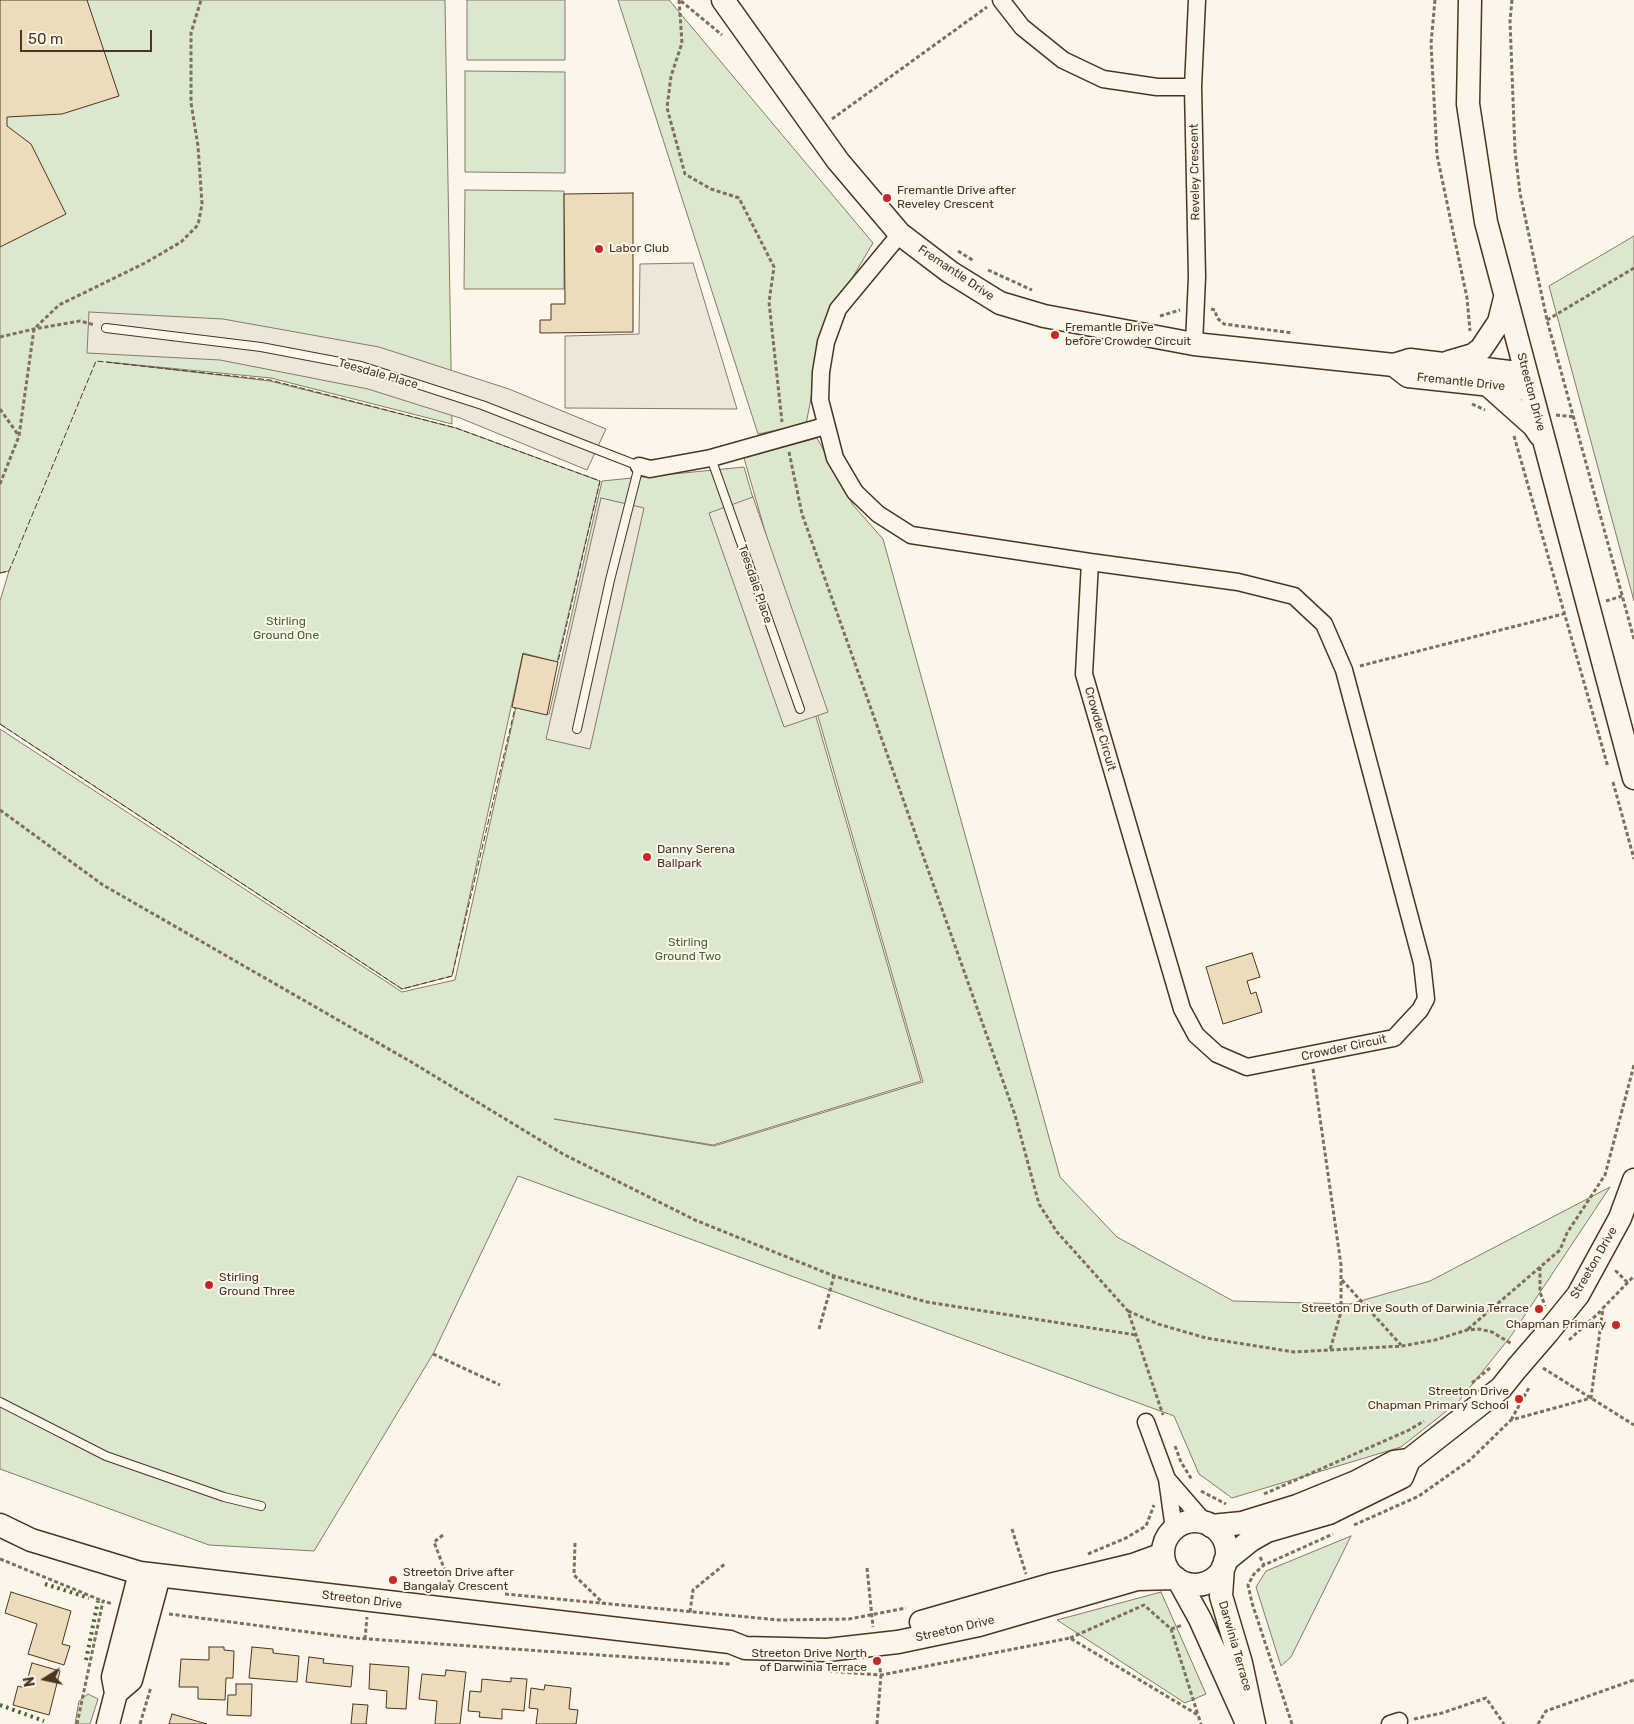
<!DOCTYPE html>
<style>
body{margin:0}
#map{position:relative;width:1634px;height:1724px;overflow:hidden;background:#fbf6e9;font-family:Rubik,sans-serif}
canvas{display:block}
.north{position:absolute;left:20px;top:1654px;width:50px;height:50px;-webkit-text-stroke:4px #fbf6e9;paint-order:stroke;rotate:260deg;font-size:14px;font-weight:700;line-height:20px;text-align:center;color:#4a3520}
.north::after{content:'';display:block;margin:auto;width:18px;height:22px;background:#4a3520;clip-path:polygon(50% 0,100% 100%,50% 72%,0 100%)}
.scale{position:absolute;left:20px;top:30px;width:132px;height:22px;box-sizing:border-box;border:2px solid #4a3520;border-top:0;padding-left:6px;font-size:15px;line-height:18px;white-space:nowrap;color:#4a3520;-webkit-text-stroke:4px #fbf6e9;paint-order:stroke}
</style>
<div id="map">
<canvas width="1634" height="1724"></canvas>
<div class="north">N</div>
<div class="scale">50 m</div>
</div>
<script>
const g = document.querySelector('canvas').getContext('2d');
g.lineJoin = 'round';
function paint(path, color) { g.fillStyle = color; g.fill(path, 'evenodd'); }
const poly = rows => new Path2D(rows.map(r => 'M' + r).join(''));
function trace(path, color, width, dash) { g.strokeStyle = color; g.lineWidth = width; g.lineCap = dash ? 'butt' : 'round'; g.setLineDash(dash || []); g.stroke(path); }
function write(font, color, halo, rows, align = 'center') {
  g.font = font + ' Rubik,sans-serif'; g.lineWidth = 4; g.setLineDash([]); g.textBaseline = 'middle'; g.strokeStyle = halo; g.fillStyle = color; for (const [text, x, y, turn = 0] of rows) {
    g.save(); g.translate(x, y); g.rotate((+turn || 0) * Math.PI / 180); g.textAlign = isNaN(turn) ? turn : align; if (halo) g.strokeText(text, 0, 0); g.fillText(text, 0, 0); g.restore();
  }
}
const green = poly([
 [0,0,445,0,452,424,271,378,107,362,270,381,456,428,600,481,557,662,523,653,452,976,402,989,0,724,0,601,9,571,0,573,0,0],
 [467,0,565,0,565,60,467,60,467,0],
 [618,0,669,0,873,243,826,322,806,424,758,434,618,0],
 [465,71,565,72,565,173,465,172,465,71],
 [465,190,564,191,564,289,464,289,465,190],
 [1634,236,1634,601,1549,286,1634,236],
 [817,438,853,505,883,539,1060,1177,1117,1237,1233,1301,1350,1304,1430,1281,1610,1187,1511,1336,1458,1402,1401,1447,1232,1498,1199,1474,1174,1416,518,1176,433,1354,314,1551,209,1545,0,1469,0,729,402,992,455,980,516,707,549,714,602,481,744,467,921,1081,713,1145,554,1119,714,1146,923,1082,744,458,817,438],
 [1351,1536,1291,1657,1281,1666,1256,1587,1266,1571,1351,1536],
 [1161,1592,1206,1694,1185,1703,1057,1620,1161,1592],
 [88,1694,98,1699,90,1724,75,1724,79,1701,88,1694]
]);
paint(green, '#dce7d0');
trace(green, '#887966', 1);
const parking = poly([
 [693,263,737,409,565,408,565,336,639,334,640,264,693,263],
 [89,312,223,319,379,347,509,389,606,429,587,470,460,418,368,389,220,360,87,353,89,312],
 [753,497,828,712,784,727,709,513,753,497],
 [601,498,644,508,590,749,546,739,601,498]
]);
paint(parking, '#ede7d9');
trace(parking, '#887966', 1);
const building = poly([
 [0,0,87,0,119,96,62,114,7,117,7,126,31,144,66,214,0,247,0,0],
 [633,193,633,332,540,333,540,320,551,320,551,304,565,304,564,194,633,193],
 [523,654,558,662,547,715,512,707,523,654],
 [1252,953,1260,977,1247,981,1251,994,1256,992,1262,1012,1223,1024,1206,967,1252,953],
 [11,1592,71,1611,62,1644,70,1646,64,1665,28,1654,37,1624,5,1613,11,1592],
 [209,1647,224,1647,224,1650,234,1651,233,1678,226,1678,225,1700,198,1699,198,1687,179,1687,181,1659,209,1660,209,1647],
 [252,1647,273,1649,273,1653,299,1656,297,1682,249,1678,252,1647],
 [309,1657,324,1659,323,1663,353,1666,351,1687,306,1682,309,1657],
 [32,1663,60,1671,49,1715,13,1705,18,1686,25,1688,32,1663],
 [370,1664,409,1667,406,1709,386,1708,387,1691,369,1689,370,1664],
 [446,1670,466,1672,460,1724,435,1724,437,1701,419,1699,422,1674,445,1676,446,1670],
 [511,1678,527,1679,524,1711,502,1709,502,1719,479,1717,480,1712,468,1711,470,1691,481,1692,482,1679,511,1682,511,1678],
 [236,1684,252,1684,251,1716,227,1715,228,1695,236,1695,236,1684],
 [545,1685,571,1688,569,1709,578,1710,576,1724,536,1724,538,1709,529,1708,531,1688,544,1690,545,1685],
 [353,1704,368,1705,366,1724,351,1724,353,1704],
 [172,1714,207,1724,169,1724,172,1714]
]);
paint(building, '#ecdcbc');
trace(building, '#4a3520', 1);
const lane = poly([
 [106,328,261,347,361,366,482,405,639,466,610,580,577,729],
 [711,458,800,709],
 [0,1402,106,1456,224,1497,261,1506]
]);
const street = poly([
 [1001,0,1022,27,1063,60,1103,79,1157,87,1193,87],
 [900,234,838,309,826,342,821,372,820,400,835,458,855,492,878,514,911,535,1090,562],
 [1194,344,1197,277,1193,87,1197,0],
 [639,466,650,469,711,458,825,426],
 [1090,562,1238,582,1294,596,1324,624,1344,670,1422,963,1426,999,1420,1010,1394,1038,1247,1067,1217,1054,1196,1035,1182,1009,1084,674,1090,562],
 [1146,1422,1167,1479,1174,1529],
 [1167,1479,1206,1524],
 [1390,1724,1399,1721]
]);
const secondary = poly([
 [723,0,838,161,900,234,950,272,1000,303,1044,316,1194,344,1394,365,1410,360,1526,374],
 [1470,0,1468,104,1486,222,1634,778],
 [1449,362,1473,355,1481,349,1499,322,1505,298],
 [1394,365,1408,376,1528,389,1531,391],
 [1488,385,1534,426,1540,435],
 [1548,1332,1578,1295,1620,1218,1634,1180],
 '1163 1553a32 32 0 1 1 64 0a32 32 0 1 1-64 0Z',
 [0,1525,31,1540,140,1573,730,1642,745,1648,827,1650,898,1642,979,1625,1137,1579,1176,1578],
 [1211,1526,1242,1523,1297,1506,1356,1482,1394,1462,1409,1460,1501,1388,1517,1368],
 [1225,1561,1251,1540,1267,1531,1329,1513,1402,1477,1409,1460],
 [1223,1567,1221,1596,1241,1663,1254,1724],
 [1179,1581,1200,1619,1246,1721],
 [921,1622,1050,1585,1133,1565,1163,1554],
 [116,1693,131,1680,159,1576],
 [108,1724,116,1693,113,1677,140,1573]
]);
trace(lane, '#4a3520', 10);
trace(street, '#4a3520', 19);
trace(secondary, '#4a3520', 25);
trace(poly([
 [679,0,682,43,671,76,667,108,685,174,711,189,739,198,774,267,769,302,782,422],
 [1435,0,1431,43,1437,155,1467,298,1470,331],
 [1512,0,1510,21,1515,151,1520,193,1547,320,1634,639],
 [681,1,722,35],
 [832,119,987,7],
 [958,251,974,261],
 [988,270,1032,290],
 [1211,309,1215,310,1217,318,1224,324,1293,333],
 [1160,316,1180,310],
 [1547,320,1634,268],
 [0,337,34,329,80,321,95,325],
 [1472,404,1485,410],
 [0,409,19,436],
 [1556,415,1575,417],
 [1514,436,1608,767],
 [789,452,802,514,1015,1115,1039,1204,1057,1232,1128,1311,1163,1415],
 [0,484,19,436,34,329,59,305,145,263,181,242,198,225,202,204,198,146,191,103,191,33,201,0],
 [1606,601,1622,596],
 [1360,666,1567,613],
 [1613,782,1634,859],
 [0,810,103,885,413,1063,563,1154,695,1220,834,1276,927,1302,1136,1335],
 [1313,1069,1341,1265,1341,1312,1330,1350],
 [1540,1267,1540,1292,1545,1306],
 [1616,1270,1616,1271,1628,1283],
 [1342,1280,1401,1345],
 [1128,1311,1158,1324,1206,1338,1294,1352,1402,1346,1435,1340,1467,1330,1479,1329,1492,1332,1512,1344],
 [819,1329,834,1276],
 [1468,1329,1560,1250,1567,1233,1605,1175,1634,1065],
 [1569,1340,1603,1309],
 [433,1354,500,1385],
 [1543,1368,1634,1425],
 [1472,1383,1490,1368],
 [1511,1420,1530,1386],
 [1175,1446,1181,1462,1192,1480],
 [1201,1491,1226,1504],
 [1264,1494,1409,1430,1424,1421],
 [1354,1525,1419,1496,1470,1460,1511,1420,1591,1398,1603,1308,1634,1276],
 [1012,1529,1026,1574],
 [443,1535,434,1542,452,1589],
 [575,1543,574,1575,603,1603],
 [1088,1554,1126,1538,1146,1526,1154,1505],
 [1260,1557,1264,1565],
 [0,1559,103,1601],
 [867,1568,873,1627],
 [505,1594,779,1620,849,1619,906,1608],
 [690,1612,693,1590,726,1563],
 [169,1614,354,1638,730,1664],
 [1171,1629,1183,1625],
 [1070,1638,1144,1605,1171,1629,1198,1715],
 [365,1639,367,1617],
 [828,1671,881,1675,1070,1638,1198,1715,1201,1724],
 [1414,1719,1442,1713,1486,1698,1504,1724],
 [77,1724,103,1601,113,1604],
 [140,1724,151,1687],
 [877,1724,881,1675,879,1662],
 [1292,1724,1252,1603,1248,1585,1254,1574,1264,1565,1333,1534],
 [1538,1724,1546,1711,1634,1680]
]), '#7f6f5c', 3, [4, 2.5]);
trace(lane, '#fbf6e9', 8);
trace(street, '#fbf6e9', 16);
trace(secondary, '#fbf6e9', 22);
const secondaryBridge = poly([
 [1517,1368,1548,1332]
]);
trace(secondaryBridge, '#4a3520', 25, []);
trace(secondaryBridge, '#fbf6e9', 22);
trace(poly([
 [45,1584,89,1598],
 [86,1660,98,1601],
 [0,1705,44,1721]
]), '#436837', 4, [2.5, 4]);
trace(poly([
 [0,573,9,571,96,361,270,380,456,428,600,481,558,662],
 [0,724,402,989,452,976,515,708]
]), '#4a3520', 1, [6, 2.5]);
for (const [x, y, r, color] of [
 [887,198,5,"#c62828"],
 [599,249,5,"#c62828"],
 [1055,335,5,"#c62828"],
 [647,857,5,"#c62828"],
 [209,1285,5,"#c62828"],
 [1539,1309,5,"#c62828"],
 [1616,1325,5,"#c62828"],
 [1519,1399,5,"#c62828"],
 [393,1580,5,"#c62828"],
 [877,1661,5,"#c62828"]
]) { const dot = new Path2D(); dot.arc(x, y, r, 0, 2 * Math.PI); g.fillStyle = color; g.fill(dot); trace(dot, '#fbf6e9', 2); }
write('12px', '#4a3520', '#fbf6e9', [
 ["Reveley Crescent",1195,172,-91],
 ["Fremantle Drive",956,273,34],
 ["Teesdale Place",378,374,16],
 ["Fremantle Drive",1461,382,6],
 ["Streeton Drive",1531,392,75],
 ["Teesdale Place",755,584,71],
 ["Crowder Circuit",1100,729,74],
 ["Crowder Circuit",1344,1048,-12],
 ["Streeton Drive",1594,1263,-60],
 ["Streeton Drive",362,1600,7],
 ["Streeton Drive",955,1629,-13],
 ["Darwinia Terrace",1235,1646,74]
]);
write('12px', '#4a3520', '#fbf6e9', [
 ["Fremantle Drive after",897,191],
 ["Reveley Crescent",897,205],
 ["Labor Club",609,249],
 ["Fremantle Drive",1065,328],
 ["before Crowder Circuit",1065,342],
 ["Danny Serena",657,850],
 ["Ballpark",657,864],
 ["Stirling",219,1278],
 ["Ground Three",219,1292],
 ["Streeton Drive South of Darwinia Terrace",1529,1309,"right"],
 ["Chapman Primary",1606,1325,"right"],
 ["Streeton Drive",1509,1392,"right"],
 ["Chapman Primary School",1509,1406,"right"],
 ["Streeton Drive after",403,1573],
 ["Bangalay Crescent",403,1587],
 ["Streeton Drive North",867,1654,"right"],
 ["of Darwinia Terrace",867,1668,"right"]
], 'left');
write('12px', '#436837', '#fbf6e9', [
 ["Stirling",286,622],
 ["Ground One",286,636],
 ["Stirling",688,943],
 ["Ground Two",688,957]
]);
</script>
